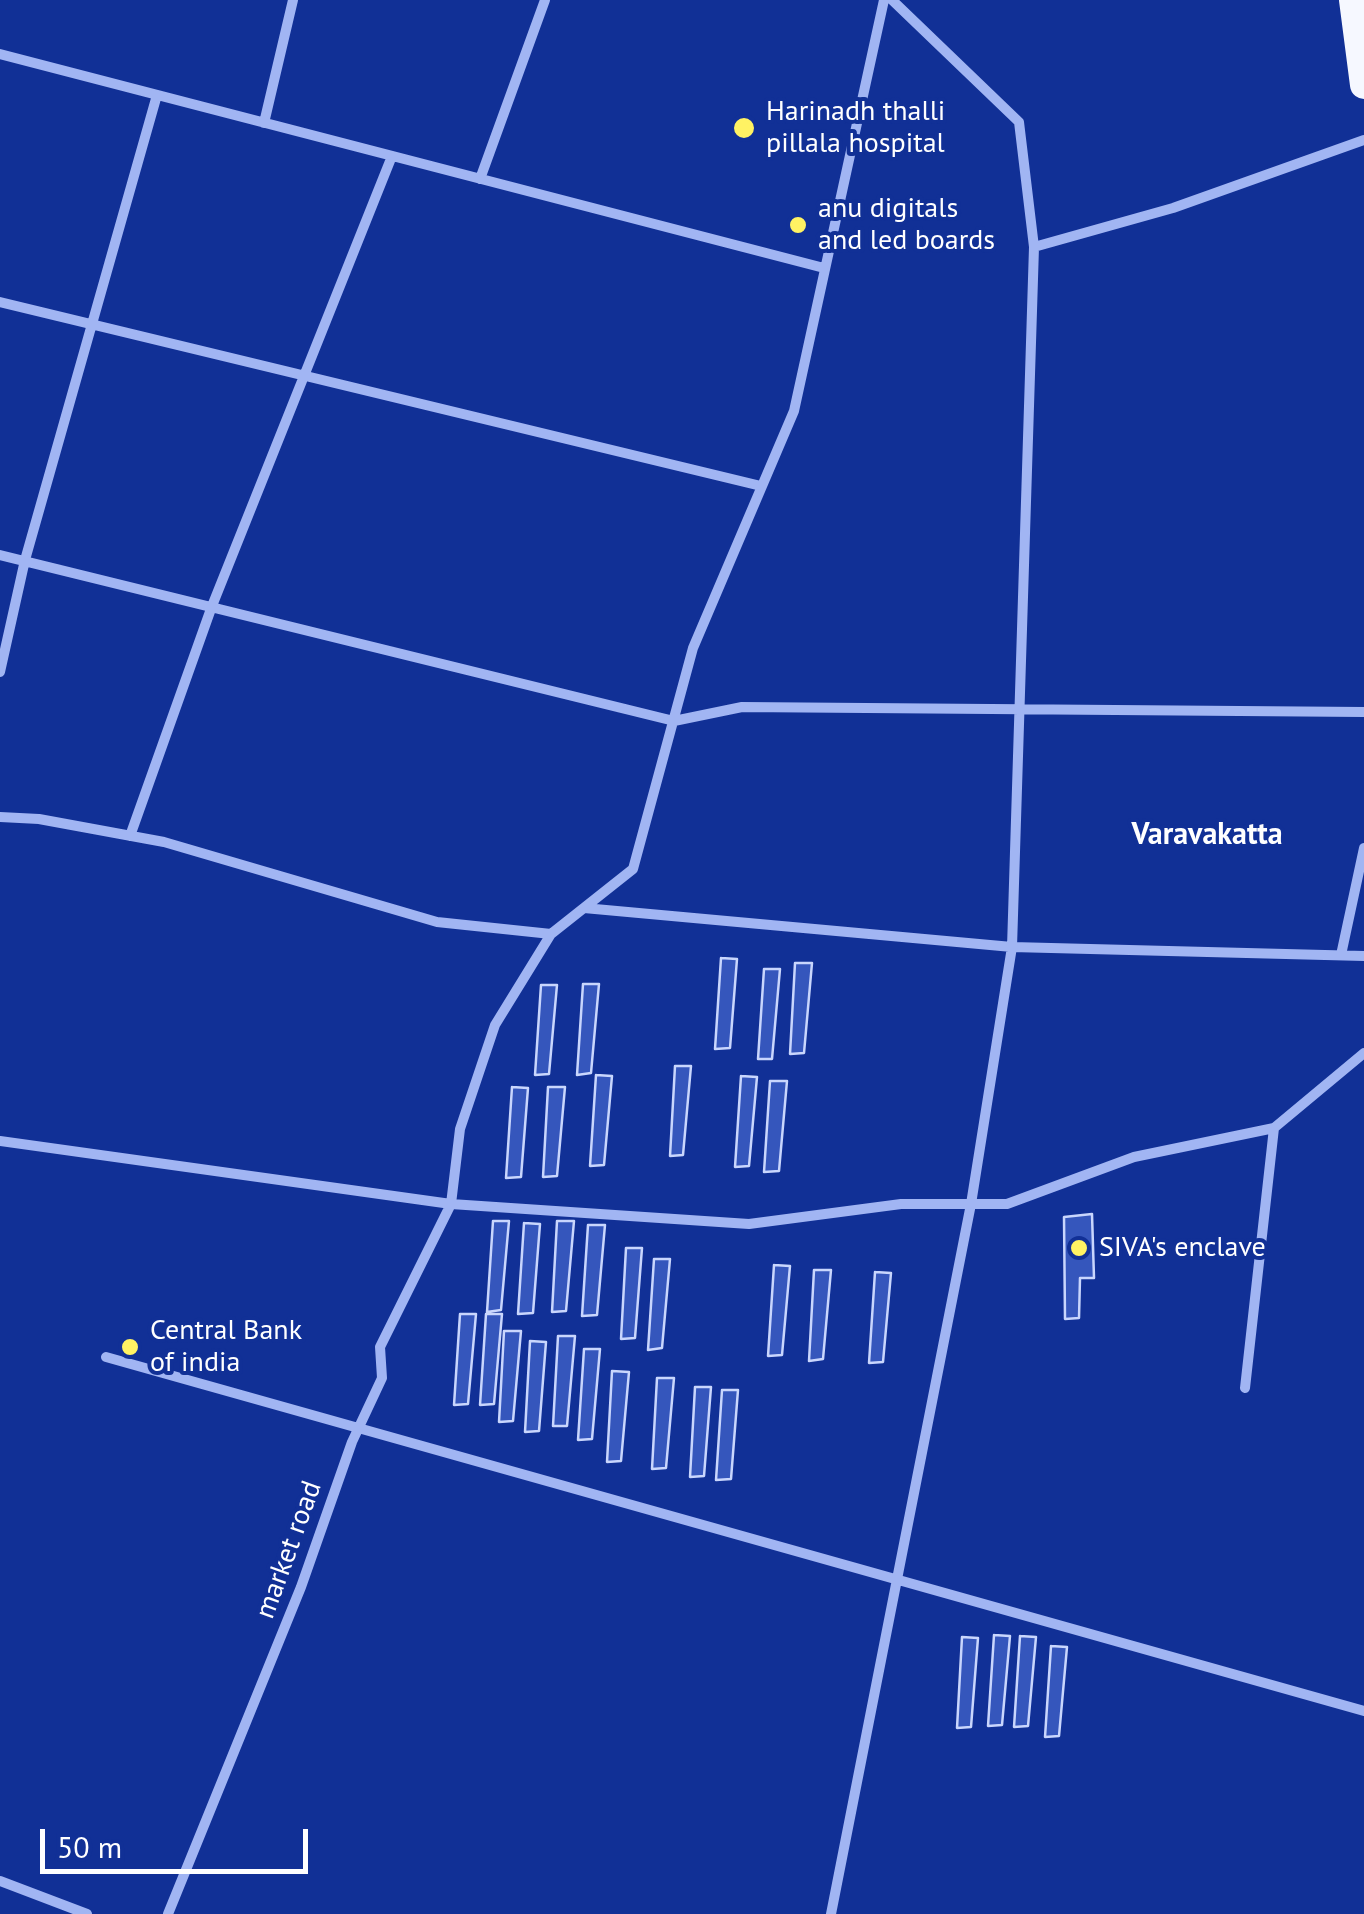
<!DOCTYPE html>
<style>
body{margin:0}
#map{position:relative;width:1364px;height:1914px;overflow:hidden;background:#113096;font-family:"PT Sans",sans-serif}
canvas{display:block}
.scale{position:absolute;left:40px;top:1829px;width:268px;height:45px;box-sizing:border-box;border:5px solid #fff;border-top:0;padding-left:12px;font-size:30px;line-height:35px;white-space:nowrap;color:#fff;-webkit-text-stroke:8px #113096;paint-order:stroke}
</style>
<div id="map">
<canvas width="1364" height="1914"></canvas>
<div class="scale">50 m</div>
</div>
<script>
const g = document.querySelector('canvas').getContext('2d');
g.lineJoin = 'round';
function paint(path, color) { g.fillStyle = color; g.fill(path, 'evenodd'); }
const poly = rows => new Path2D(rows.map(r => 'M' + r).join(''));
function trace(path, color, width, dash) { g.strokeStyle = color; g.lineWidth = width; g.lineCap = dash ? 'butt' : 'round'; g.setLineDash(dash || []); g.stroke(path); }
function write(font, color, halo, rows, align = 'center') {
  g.font = font + ' "PT Sans",sans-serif'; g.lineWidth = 8; g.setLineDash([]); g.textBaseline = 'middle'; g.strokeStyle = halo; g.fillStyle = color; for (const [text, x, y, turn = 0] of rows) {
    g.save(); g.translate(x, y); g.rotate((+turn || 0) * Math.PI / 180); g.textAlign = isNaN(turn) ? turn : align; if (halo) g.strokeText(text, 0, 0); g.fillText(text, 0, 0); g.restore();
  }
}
const building = poly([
 [721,958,737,959,730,1048,715,1049,721,958],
 [795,963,812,963,804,1053,790,1054,795,963],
 [764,969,780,969,772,1059,758,1059,764,969],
 [583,984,599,984,591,1073,577,1075,583,984],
 [541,985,557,985,549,1074,535,1075,541,985],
 [675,1066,691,1066,683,1155,670,1156,675,1066],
 [596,1075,612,1076,604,1165,590,1166,596,1075],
 [741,1076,757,1077,749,1166,735,1167,741,1076],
 [770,1081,787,1081,779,1171,764,1172,770,1081],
 [512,1087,528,1088,521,1177,506,1178,512,1087],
 [548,1087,565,1087,557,1176,543,1177,548,1087],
 [1092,1214,1094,1278,1080,1278,1079,1318,1065,1319,1064,1217,1092,1214],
 [493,1221,509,1221,501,1310,487,1312,493,1221],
 [557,1221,574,1221,566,1311,552,1312,557,1221],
 [524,1223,540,1224,533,1313,518,1314,524,1223],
 [588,1225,605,1225,597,1315,582,1316,588,1225],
 [626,1248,642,1248,635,1338,621,1339,626,1248],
 [654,1259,670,1259,662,1348,648,1350,654,1259],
 [774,1265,790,1266,782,1355,768,1356,774,1265],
 [814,1270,831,1270,823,1359,809,1361,814,1270],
 [875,1272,891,1273,883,1362,869,1363,875,1272],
 [460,1314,476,1314,468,1404,454,1405,460,1314],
 [486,1314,502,1314,494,1404,480,1405,486,1314],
 [504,1331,521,1331,513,1421,499,1422,504,1331],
 [558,1336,575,1336,567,1426,553,1426,558,1336],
 [530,1341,546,1342,539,1431,525,1432,530,1341],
 [584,1349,600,1349,592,1439,578,1440,584,1349],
 [612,1371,629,1372,621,1461,607,1462,612,1371],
 [657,1378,674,1378,666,1468,652,1469,657,1378],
 [695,1387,711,1387,704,1476,690,1477,695,1387],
 [722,1390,738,1390,731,1479,716,1480,722,1390],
 [994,1635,1010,1636,1002,1725,988,1726,994,1635],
 [1020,1636,1036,1637,1028,1726,1014,1727,1020,1636],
 [962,1637,978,1638,971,1727,957,1728,962,1637],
 [1051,1646,1067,1647,1059,1736,1045,1737,1051,1646]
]);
paint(building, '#3556bc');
trace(building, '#c9d6fd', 2.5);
trace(poly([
 [0,54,824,268],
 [264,123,293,0],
 [480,179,545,0],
 [1034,247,1173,208,1364,140],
 [0,302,761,486],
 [0,555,674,721,742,707,1364,712],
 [0,672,25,560,157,95],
 [0,817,39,819,164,842,437,922,551,934,633,869,693,648,794,411,884,0],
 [130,836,212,606,392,156],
 [584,908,1012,947,1364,956],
 [551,934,495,1025,460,1129,451,1204,749,1224,901,1204,1007,1204,1134,1157,1274,1128,1364,1053],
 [1341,955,1364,848],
 [0,1141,451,1204,380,1347,382,1378,352,1442,301,1587,168,1914],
 [106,1357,1364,1711],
 [1245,1388,1274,1128],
 [0,1881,87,1914],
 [831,1914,971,1204,1012,947,1034,247,1019,122,892,0]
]), '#a1b5f3', 10);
trace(poly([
 [1353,0,1364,85]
]), '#f6f8ff', 28);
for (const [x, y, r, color] of [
 [744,128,12,"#fff263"],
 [798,225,10,"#fff263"],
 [1079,1248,10,"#fff263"],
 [130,1347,10,"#fff263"]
]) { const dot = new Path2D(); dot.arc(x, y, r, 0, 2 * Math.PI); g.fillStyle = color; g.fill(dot); trace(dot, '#113096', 4); }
write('28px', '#fff', '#113096', [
 ["Harinadh thalli",766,112],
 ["pillala hospital",766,144],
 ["anu digitals",818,209],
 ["and led boards",818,241],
 ["SIVA's enclave",1099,1248],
 ["Central Bank",150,1331],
 ["of india",150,1363]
], 'left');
write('28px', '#fff', '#113096', [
 ["market road",289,1550,-70]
]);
write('bold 30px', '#fff', '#113096', [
 ["Varavakatta",1207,835]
]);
</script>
